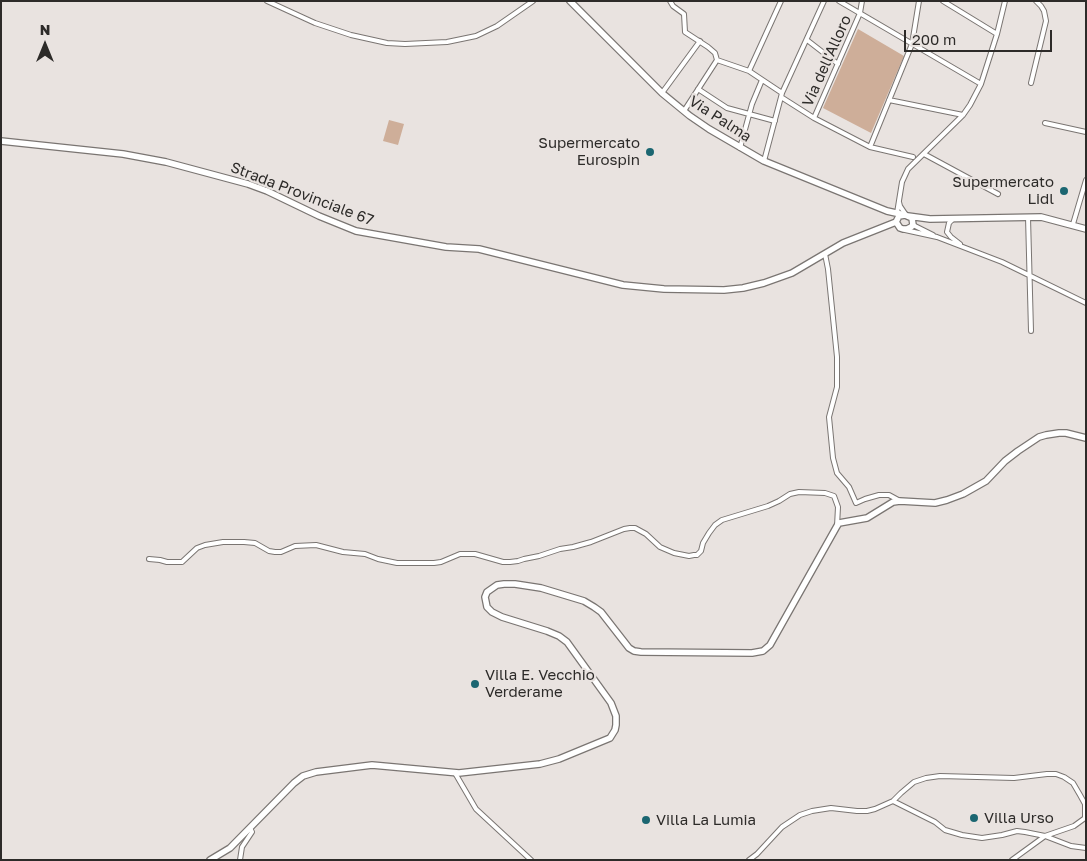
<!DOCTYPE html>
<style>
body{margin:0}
#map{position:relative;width:1087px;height:861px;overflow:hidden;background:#e9e3e0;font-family:"Golos Text",sans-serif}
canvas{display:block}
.frame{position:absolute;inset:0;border:2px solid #2d2b29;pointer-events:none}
.north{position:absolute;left:20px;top:20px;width:50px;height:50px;-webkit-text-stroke:4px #e9e3e0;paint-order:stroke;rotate:0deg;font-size:14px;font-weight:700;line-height:20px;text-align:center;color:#2d2b29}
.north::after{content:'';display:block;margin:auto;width:18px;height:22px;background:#2d2b29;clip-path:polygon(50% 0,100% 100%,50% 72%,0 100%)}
.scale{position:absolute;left:904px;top:30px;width:148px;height:22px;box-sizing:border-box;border:2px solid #2d2b29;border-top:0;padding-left:6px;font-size:15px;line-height:18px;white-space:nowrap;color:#2d2b29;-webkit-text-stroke:4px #e9e3e0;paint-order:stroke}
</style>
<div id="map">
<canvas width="1087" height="861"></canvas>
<div class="frame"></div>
<div class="north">N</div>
<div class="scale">200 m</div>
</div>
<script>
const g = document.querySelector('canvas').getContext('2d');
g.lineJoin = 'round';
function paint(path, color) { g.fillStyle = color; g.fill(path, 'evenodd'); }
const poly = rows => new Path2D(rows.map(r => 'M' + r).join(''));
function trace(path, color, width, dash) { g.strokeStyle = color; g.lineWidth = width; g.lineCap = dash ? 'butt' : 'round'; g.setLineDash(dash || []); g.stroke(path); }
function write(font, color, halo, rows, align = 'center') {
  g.font = font + ' "Golos Text",sans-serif'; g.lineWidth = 4.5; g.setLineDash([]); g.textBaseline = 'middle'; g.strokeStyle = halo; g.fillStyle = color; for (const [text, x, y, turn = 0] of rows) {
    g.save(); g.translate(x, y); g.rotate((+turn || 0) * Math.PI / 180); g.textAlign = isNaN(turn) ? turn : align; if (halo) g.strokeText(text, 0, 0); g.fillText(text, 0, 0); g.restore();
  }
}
paint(poly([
 [858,29,904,56,871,133,823,108],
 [389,120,404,124,398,145,383,141]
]), '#ceae99');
const street = poly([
 [267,1,315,23,351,35,387,43,405,44,447,42,476,36,497,26,533,1],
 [670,1,673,6,684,14,685,32,708,47,715,53,717,60],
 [839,1,981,84],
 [943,1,997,34],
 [807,40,838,64],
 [717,60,749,71,782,93,781,97,814,118,870,147,913,157],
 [749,71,781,1],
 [1031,83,1046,21,1044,11,1041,6,1036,1],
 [698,89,727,108,775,121],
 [662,93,700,41],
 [782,93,824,1],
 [889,100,963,115],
 [684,111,717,60],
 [814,118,860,13,862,1],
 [1045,123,1086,132],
 [870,147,912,44,919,1],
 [740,148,752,104,762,80],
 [924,154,998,194],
 [764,161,781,97],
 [899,202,900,206,906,215],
 [897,213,902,182,908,169,963,115,970,105,981,84,997,34,1005,1],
 [1028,217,1031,331],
 [953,219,949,223,947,232,951,237,960,244],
 [1073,224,1086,180],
 [913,225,933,235],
 [905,230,937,237,1002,262,1086,303],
 [825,254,828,269,837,357,837,387,829,417,833,458,837,473,849,487,856,503,865,499,879,495,889,495,900,501],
 [149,559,160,560,167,562,182,562,197,548,205,545,223,542,244,542,255,543,269,551,275,552,281,552,295,546,316,545,343,552,365,554,378,559,397,563,434,563,441,562,460,554,475,554,503,562,510,562,518,561,524,559,539,556,560,549,573,547,591,542,624,529,630,528,635,528,646,534,660,547,674,553,689,556,694,555,697,555,701,551,703,543,709,533,715,525,722,520,768,506,779,501,790,494,799,492,825,493,834,496,838,507,837,526],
 [455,773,476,809,531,860],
 [893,801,935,822,945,830,962,835,982,838,1002,835,1017,831,1025,832,1045,836,1071,846,1086,848],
 [240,860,242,847,252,832,250,828],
 [749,860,757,854,782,827,800,815,812,811,831,808,857,811,867,811,875,809,893,801,901,793,914,782,926,778,940,776,1014,778,1047,774,1056,774,1064,777,1073,783,1080,795,1085,804,1085,818,1074,826,1045,836,1012,860]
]);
const secondary = poly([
 [570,1,662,93,690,116,709,129,764,161,887,211,905,215],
 [1,141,123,154,166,162,248,184,267,191,319,216,356,231,446,247,479,249,623,285,664,289,724,290,743,288,764,283,792,273,843,243,896,222],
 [905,215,912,218,913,225,911,227,907,229,903,229,900,228,896,222,899,216,905,215],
 [908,216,930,219,1041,217,1086,229],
 [210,860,230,848,294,783,303,776,316,772,372,765,459,773,540,764,559,759,610,738,615,730,616,725,616,716,611,703,567,642,559,636,547,631,502,617,492,612,487,607,485,597,487,592,497,585,504,584,515,584,541,588,584,601,594,607,601,612,629,648,634,651,641,652,752,653,763,651,770,645,837,526,839,523,867,518,893,502,900,501,935,503,947,500,963,494,986,481,1005,461,1018,451,1039,437,1046,435,1059,433,1066,433,1086,438]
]);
trace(street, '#7a7572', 6);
trace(secondary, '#7a7572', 8);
trace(street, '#fff', 4);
trace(secondary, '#fff', 5.5);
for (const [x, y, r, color] of [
 [650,152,5,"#1b6671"],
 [1064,191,5,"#1b6671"],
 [475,684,5,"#1b6671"],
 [974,818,5,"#1b6671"],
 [646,820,5,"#1b6671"]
]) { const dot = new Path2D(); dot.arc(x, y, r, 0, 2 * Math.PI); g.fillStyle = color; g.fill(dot); trace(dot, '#e9e3e0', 2); }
write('15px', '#2d2b29', '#e9e3e0', [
 ["Via dell'Alloro",827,61,-66],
 ["Via Palma",720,119,33],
 ["Strada Provinciale 67",302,194,21]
]);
write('15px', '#2d2b29', '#e9e3e0', [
 ["Supermercato",640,143,"right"],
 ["Eurospin",640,160,"right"],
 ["Supermercato",1054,182,"right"],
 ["Lidl",1054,199,"right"],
 ["Villa E. Vecchio",485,675],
 ["Verderame",485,692],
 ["Villa Urso",984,818],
 ["Villa La Lumia",656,820]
], 'left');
</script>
